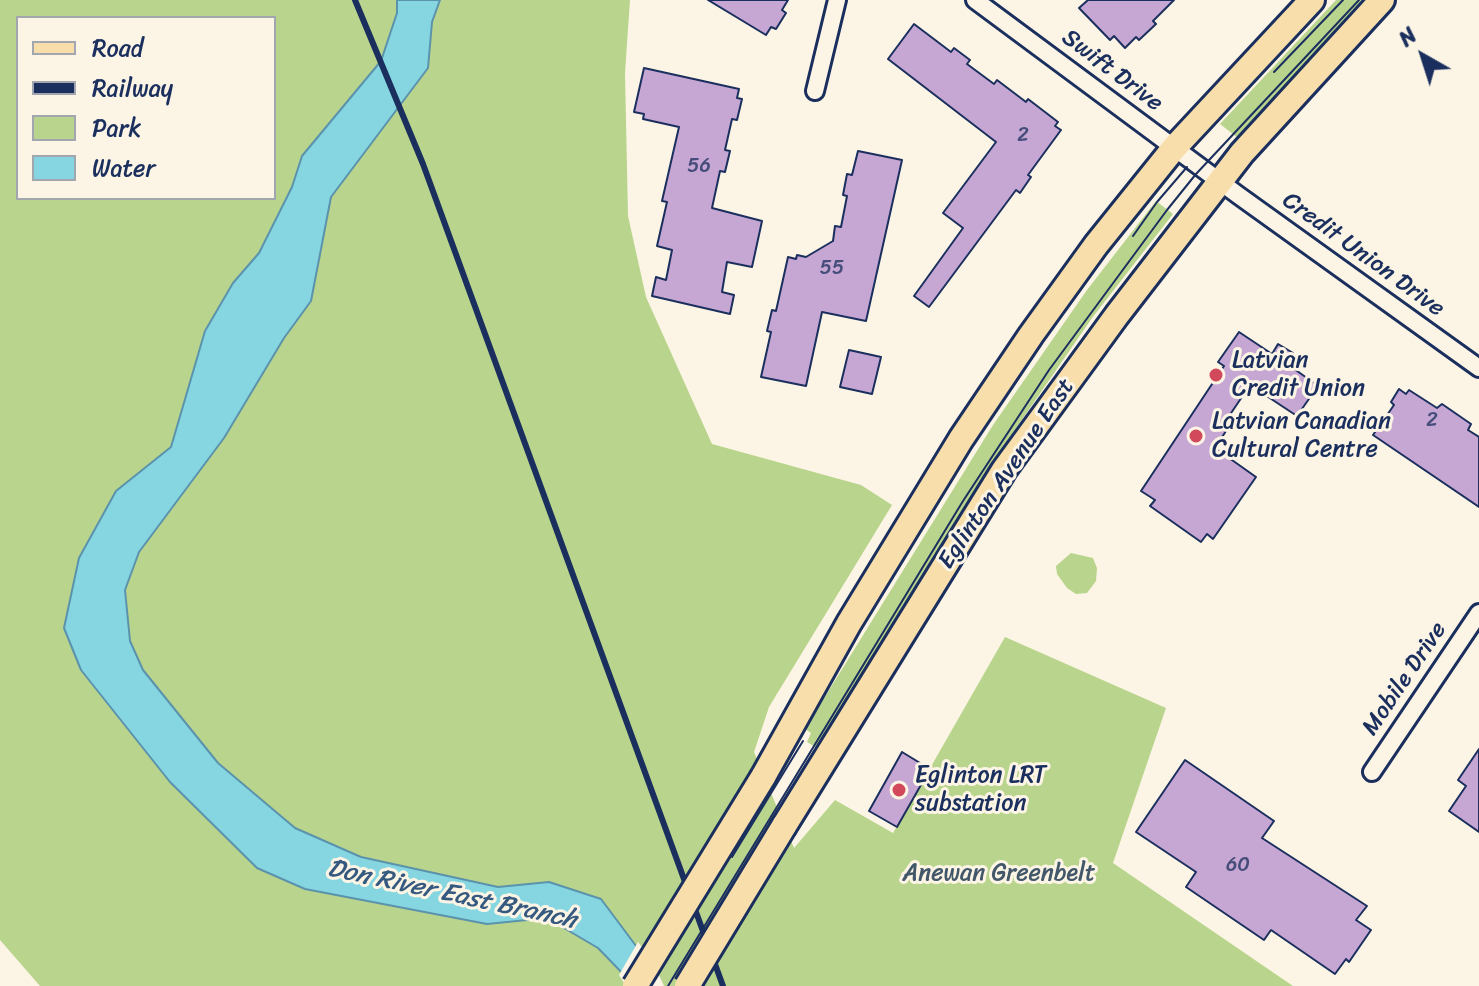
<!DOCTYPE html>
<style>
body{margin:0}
#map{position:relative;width:1479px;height:986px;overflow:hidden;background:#fcf5e5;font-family:Sriracha,sans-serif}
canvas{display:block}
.legend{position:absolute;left:16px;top:16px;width:260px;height:184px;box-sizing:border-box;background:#fcf5e5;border:2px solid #a2a6af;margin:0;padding:10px 14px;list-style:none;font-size:24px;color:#1b2f5e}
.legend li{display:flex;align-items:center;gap:16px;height:40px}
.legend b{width:40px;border:2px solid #a2a6af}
.north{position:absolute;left:1383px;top:16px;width:80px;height:80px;-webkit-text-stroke:6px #fcf5e5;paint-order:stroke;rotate:321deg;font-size:22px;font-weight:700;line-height:32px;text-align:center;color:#1b2f5e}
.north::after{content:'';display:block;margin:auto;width:28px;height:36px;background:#1b2f5e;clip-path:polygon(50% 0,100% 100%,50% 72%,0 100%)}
</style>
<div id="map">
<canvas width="1479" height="986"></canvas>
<ul class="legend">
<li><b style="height:10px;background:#f8deab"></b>Road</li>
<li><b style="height:10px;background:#1b2f5e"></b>Railway</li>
<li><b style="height:22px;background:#b9d48c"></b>Park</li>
<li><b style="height:22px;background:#86d6e2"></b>Water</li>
</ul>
<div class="north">N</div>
</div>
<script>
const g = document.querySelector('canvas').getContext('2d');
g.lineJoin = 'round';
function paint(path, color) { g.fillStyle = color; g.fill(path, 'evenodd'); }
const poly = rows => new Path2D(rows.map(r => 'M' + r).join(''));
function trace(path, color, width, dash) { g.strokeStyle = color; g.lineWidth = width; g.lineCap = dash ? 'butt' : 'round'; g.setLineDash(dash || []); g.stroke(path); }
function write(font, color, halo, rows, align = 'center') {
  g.font = font + ' Sriracha,sans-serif'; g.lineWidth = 6; g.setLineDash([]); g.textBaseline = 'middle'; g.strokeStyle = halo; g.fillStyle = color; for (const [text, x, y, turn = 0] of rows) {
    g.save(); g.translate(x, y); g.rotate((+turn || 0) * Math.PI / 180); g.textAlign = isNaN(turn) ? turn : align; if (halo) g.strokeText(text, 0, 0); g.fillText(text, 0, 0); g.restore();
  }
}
paint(poly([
 [0,0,630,0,625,73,628,216,646,297,712,444,861,485,892,505,769,707,754,752,794,848,835,800,893,833,1005,637,1166,708,1113,863,1293,986,40,986,0,940],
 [18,18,274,18,274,198,18,198],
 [1336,0,1368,0,1238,138,1220,124],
 [1156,201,1173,214,1092,318,1010,437,817,748,807,742,811,733,805,729,993,425,1087,290],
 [1071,553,1093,558,1097,568,1096,581,1087,593,1076,594,1067,588,1057,574,1056,566]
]), '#b9d48c');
const water = poly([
 [397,0,440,0,432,22,428,68,331,197,311,301,284,338,224,438,139,552,125,590,130,641,143,670,218,763,295,828,361,857,498,887,549,882,601,899,648,962,627,978,598,948,547,918,487,924,305,889,257,868,170,782,81,670,64,628,79,558,116,491,171,447,205,331,233,283,259,253,292,187,302,156,381,61,397,13,397,0]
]);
paint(water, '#86d6e2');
trace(water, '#5b93ad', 2);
paint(poly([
 [638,942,652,960,664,986,626,986,619,975]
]), '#fcf5e5');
const building = poly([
 [708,0,788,0,782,10,786,13,776,29,771,27,766,35,708,0],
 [1088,0,1174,0,1153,21,1156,24,1139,40,1136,37,1125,48,1114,36,1110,40,1079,8,1088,0],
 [914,24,951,52,954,48,970,60,967,64,994,84,997,80,1026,102,1028,99,1058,122,1055,126,1061,130,1028,175,1031,177,1020,193,1016,190,929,307,914,296,963,228,943,213,996,142,888,59,914,24],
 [644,68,739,89,737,98,742,99,737,120,732,119,725,150,730,151,725,172,720,171,712,208,762,221,752,267,727,262,722,292,734,295,730,314,652,296,656,277,666,280,672,250,657,246,667,202,662,201,679,127,643,119,644,114,634,112,644,68],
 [858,151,902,160,866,321,822,312,806,386,761,377,771,332,767,331,772,310,776,311,788,257,796,259,797,255,806,257,833,241,835,226,841,227,847,196,843,195,847,174,852,175,858,151],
 [1239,332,1272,354,1278,344,1293,353,1286,363,1318,386,1297,416,1250,385,1221,428,1226,431,1215,448,1256,477,1213,539,1207,534,1201,542,1150,506,1155,500,1141,491,1224,366,1218,362,1239,332],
 [849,350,881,357,872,394,840,387,849,350],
 [1399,389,1406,394,1409,390,1437,408,1442,404,1471,424,1468,430,1479,437,1479,507,1373,435,1394,405,1391,402,1399,389],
 [1479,749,1479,832,1449,811,1466,786,1458,780,1479,749],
 [902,752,930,769,897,827,869,811,902,752],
 [1185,760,1274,821,1262,838,1367,906,1356,920,1371,930,1349,962,1346,959,1335,974,1271,930,1264,940,1186,887,1196,872,1136,832,1185,760]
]);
paint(building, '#c6a7d3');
trace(building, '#1b2f5e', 2);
const street = poly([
 [975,0,1238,195,1479,368],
 [815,91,837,0],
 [1372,772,1479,613]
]);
const primary = poly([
 [763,777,849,623,961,439,1031,335,1096,245,1174,148,1312,0],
 [784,826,1004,470,1117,315,1242,153,1382,0]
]);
trace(street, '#1b2f5e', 22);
trace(primary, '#1b2f5e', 30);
trace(street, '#fcf5e5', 16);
trace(primary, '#f8deab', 24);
trace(poly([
 [1274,72,1343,0],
 [1133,236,1157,202,1187,167],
 [732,857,803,741],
 [668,986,963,501,1049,370,1167,210,1196,174,1359,0]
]), '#1b2f5e', 2);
trace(poly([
 [355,0,423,164,723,986]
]), '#1b2f5e', 6);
const primaryBridge = poly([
 [635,986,763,777],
 [687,986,784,826]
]);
trace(primaryBridge, '#1b2f5e', 30, []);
trace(primaryBridge, '#f8deab', 24);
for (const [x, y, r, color] of [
 [1216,375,8,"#d1495b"],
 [1196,436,8,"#d1495b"],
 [899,790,8,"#d1495b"]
]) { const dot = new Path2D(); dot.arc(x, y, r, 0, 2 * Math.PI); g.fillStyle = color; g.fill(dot); trace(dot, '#fcf5e5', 3); }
write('20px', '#464d7b', null, [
 ["2",1023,136],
 ["56",699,167],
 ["55",832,269],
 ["2",1432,421],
 ["60",1238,866]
]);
write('24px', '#1b2f5e', '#fcf5e5', [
 ["Swift Drive",1112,71,37],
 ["Credit Union Drive",1363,255,36],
 ["Eglinton Avenue East",1007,474,-56],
 ["Mobile Drive",1405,679,-56]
]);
write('24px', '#1b2f5e', '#fcf5e5', [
 ["Latvian",1232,361],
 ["Credit Union",1232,389],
 ["Latvian Canadian",1212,422],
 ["Cultural Centre",1212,450],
 ["Eglinton LRT",915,776],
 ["substation",915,804]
], 'left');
write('24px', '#42586a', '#fcf5e5', [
 ["Anewan Greenbelt",999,874]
]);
write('italic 26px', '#36597f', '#fcf5e5', [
 ["Don River East Branch",452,895,12]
]);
</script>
